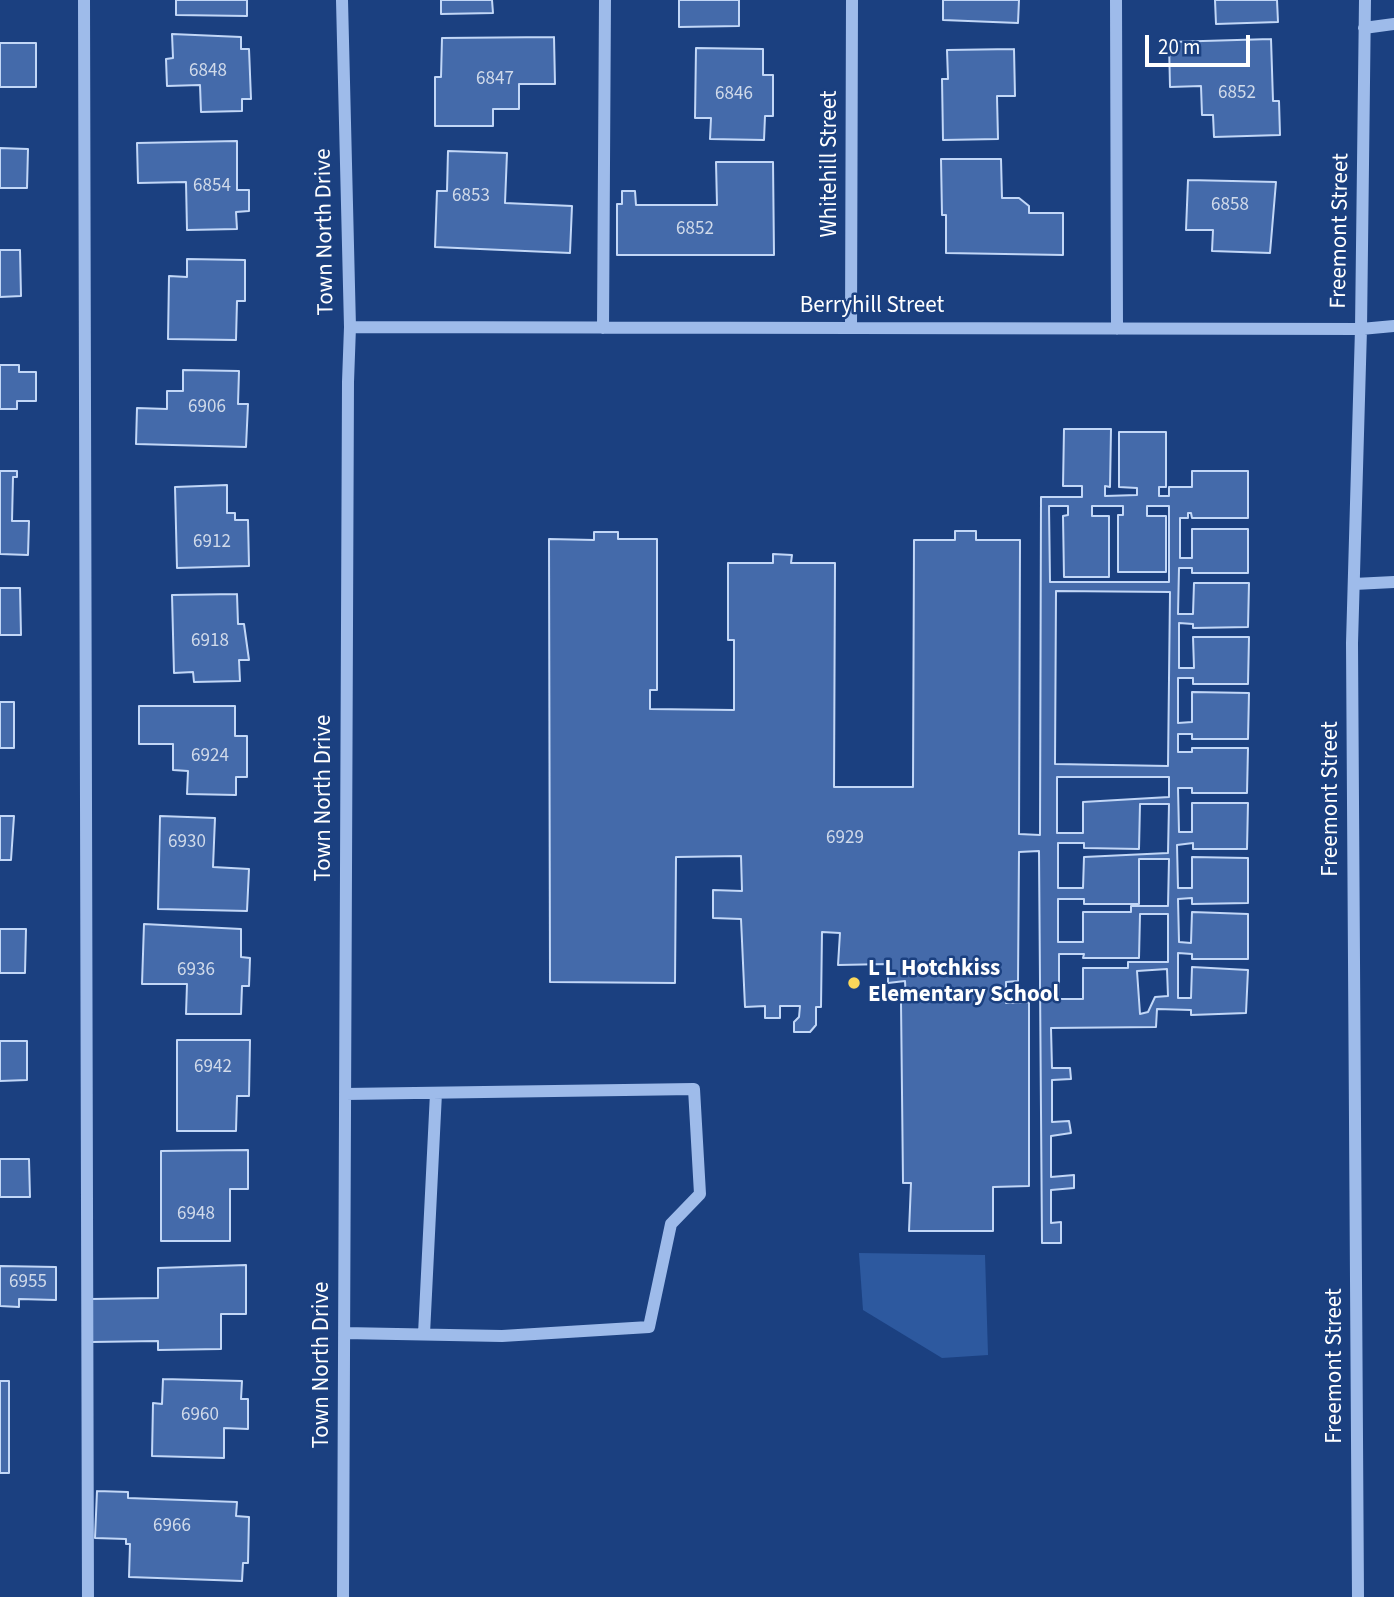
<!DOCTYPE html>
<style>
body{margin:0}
#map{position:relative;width:1394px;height:1597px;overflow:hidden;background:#1b4080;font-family:"Source Sans 3",sans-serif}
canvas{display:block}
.scale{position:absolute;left:1145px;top:35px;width:105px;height:32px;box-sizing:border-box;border:4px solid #fff;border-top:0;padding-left:9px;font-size:21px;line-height:24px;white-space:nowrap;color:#fff;-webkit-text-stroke:5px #1b4080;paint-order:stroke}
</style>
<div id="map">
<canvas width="1394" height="1597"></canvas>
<div class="scale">20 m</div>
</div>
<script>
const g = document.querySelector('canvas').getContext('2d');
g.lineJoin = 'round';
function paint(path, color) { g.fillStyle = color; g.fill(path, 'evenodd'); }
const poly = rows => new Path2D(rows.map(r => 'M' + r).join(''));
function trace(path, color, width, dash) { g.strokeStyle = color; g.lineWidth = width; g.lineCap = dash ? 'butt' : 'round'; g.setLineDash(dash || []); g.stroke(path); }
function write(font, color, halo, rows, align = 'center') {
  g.font = font + ' "Source Sans 3",sans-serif'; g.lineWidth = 5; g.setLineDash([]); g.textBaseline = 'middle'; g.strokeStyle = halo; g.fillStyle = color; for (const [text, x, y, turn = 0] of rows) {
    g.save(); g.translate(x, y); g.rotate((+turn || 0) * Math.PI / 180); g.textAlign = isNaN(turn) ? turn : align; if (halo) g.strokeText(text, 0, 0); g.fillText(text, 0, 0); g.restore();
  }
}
paint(poly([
 [859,1253,985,1255,988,1355,942,1358,863,1310]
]), '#2d599f');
const building = poly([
 [176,0,247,0,247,16,176,15,176,0],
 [441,0,492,0,493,13,441,14,441,0],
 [679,0,739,0,739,26,679,27,679,0],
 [943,0,1019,0,1018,23,943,20,943,0],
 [1215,0,1277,0,1278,22,1216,24,1215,0],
 [172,34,241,37,241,49,249,49,251,99,242,99,242,111,201,112,200,85,167,86,166,59,173,58,172,34],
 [554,37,555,84,519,84,519,109,493,109,493,126,435,126,435,77,441,77,442,38,554,37],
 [1271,39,1273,101,1279,101,1280,135,1214,137,1213,115,1202,115,1201,86,1170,87,1169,42,1271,39],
 [0,43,36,43,36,87,0,87,0,43],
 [696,48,763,49,763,75,773,75,773,116,765,116,764,140,710,139,711,118,695,118,696,48],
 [1014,49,1015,96,997,96,998,139,943,140,942,79,948,79,947,50,1014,49],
 [237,141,237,190,249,190,249,211,236,212,237,229,187,230,186,182,138,183,137,143,237,141],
 [0,148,28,149,27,188,0,188,0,148],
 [448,151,507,153,505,203,572,206,570,253,435,247,437,191,447,191,448,151],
 [941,159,1001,159,1002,198,1019,198,1029,206,1029,213,1063,213,1063,255,946,253,946,215,942,215,941,159],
 [716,162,773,162,774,255,617,255,617,204,622,204,622,191,635,191,636,205,717,205,716,162],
 [1188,180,1276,182,1270,253,1212,251,1213,230,1186,230,1188,180],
 [0,250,20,250,21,296,0,297,0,250],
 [187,259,245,260,245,301,237,301,236,340,168,339,169,276,187,277,187,259],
 [0,365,19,365,19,372,36,372,36,401,17,401,17,409,0,409,0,365],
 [183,370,239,371,238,404,248,404,246,447,136,444,137,408,167,409,167,391,183,391,183,370],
 [1064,429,1111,429,1110,487,1105,486,1105,496,1137,495,1137,488,1119,487,1119,432,1166,432,1166,487,1159,487,1159,496,1169,496,1169,487,1192,487,1192,471,1248,471,1248,518,1192,518,1191,513,1188,513,1188,518,1180,518,1180,558,1192,558,1192,529,1248,529,1248,573,1192,573,1192,568,1179,568,1178,614,1193,614,1194,583,1249,583,1248,627,1193,628,1193,624,1179,623,1179,668,1194,668,1193,637,1249,637,1248,684,1193,684,1193,678,1178,678,1178,723,1192,722,1192,692,1249,693,1248,739,1192,739,1192,734,1178,734,1178,752,1192,752,1192,748,1248,748,1247,793,1192,793,1192,788,1178,788,1179,832,1192,832,1192,803,1248,803,1247,849,1193,849,1193,843,1177,845,1178,888,1192,888,1192,857,1248,858,1248,903,1192,904,1192,898,1178,899,1179,942,1191,943,1192,912,1248,914,1248,959,1192,959,1192,954,1178,953,1178,998,1191,998,1192,967,1248,970,1246,1013,1191,1015,1191,1010,1157,1009,1156,1027,1051,1028,1052,1068,1070,1068,1071,1079,1052,1080,1052,1122,1069,1121,1071,1133,1051,1136,1051,1177,1074,1175,1074,1188,1051,1190,1051,1223,1061,1222,1061,1243,1042,1243,1039,851,1019,852,1018,981,1006,982,1006,1003,1029,1002,1029,1186,993,1187,993,1231,909,1231,911,1183,903,1183,901,1002,906,1001,905,981,888,983,888,964,838,965,840,933,822,932,821,1007,816,1007,816,1025,810,1032,794,1032,794,1022,799,1017,800,1006,780,1006,780,1018,765,1018,765,1006,745,1007,741,919,713,918,713,890,742,891,741,856,676,857,675,983,550,982,549,539,594,540,594,532,618,532,618,539,657,539,657,690,650,690,650,709,734,710,734,640,728,640,728,563,773,563,773,554,792,555,791,563,835,563,834,787,913,787,914,540,955,540,955,531,976,531,976,540,1020,540,1019,834,1040,835,1041,497,1082,497,1082,486,1063,486,1064,429],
 [1049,506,1068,506,1068,515,1063,516,1064,577,1109,577,1109,516,1092,516,1092,506,1123,506,1123,515,1118,515,1118,572,1166,572,1166,516,1147,516,1147,506,1169,506,1169,582,1050,582,1049,506],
 [1056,591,1170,592,1168,766,1055,764,1056,591],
 [1057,777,1169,777,1169,797,1083,802,1083,833,1057,833,1057,777],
 [1140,804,1169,804,1168,853,1084,857,1083,888,1058,888,1058,843,1084,843,1084,848,1139,849,1140,804],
 [1139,859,1169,859,1168,906,1131,906,1131,912,1083,912,1083,942,1058,942,1058,899,1084,899,1084,904,1139,904,1139,859],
 [1140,914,1168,914,1168,962,1128,962,1128,968,1083,968,1083,999,1059,999,1059,954,1084,954,1083,958,1139,958,1140,914],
 [1167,969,1168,996,1155,997,1148,1012,1140,1014,1137,971,1167,969],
 [0,471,17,471,17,477,13,477,12,521,29,521,28,555,0,554,0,471],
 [227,485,227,513,235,513,235,520,248,520,249,566,177,568,175,487,227,485],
 [0,588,20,588,21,635,0,635,0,588],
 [237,594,238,624,244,624,249,660,239,660,240,681,194,682,193,672,174,673,172,595,237,594],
 [0,702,14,702,14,748,0,748,0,702],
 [139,706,235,706,235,736,247,736,247,777,236,777,236,795,187,794,188,771,173,770,173,744,139,744,139,706],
 [0,816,14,816,11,860,0,860,0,816],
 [160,816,215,818,213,867,249,869,247,911,158,909,160,816],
 [144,924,241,929,241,957,250,958,249,986,242,986,241,1014,186,1014,187,984,142,984,144,924],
 [0,929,26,929,25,973,0,973,0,929],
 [177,1040,250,1040,249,1096,237,1096,236,1131,177,1131,177,1040],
 [0,1041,27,1041,27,1080,0,1081,0,1041],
 [248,1150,248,1189,230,1189,230,1241,161,1241,161,1151,248,1150],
 [0,1159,29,1159,30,1197,0,1197,0,1159],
 [246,1265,246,1314,221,1314,221,1349,158,1350,158,1341,92,1342,91,1299,158,1298,158,1268,246,1265],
 [0,1266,56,1267,56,1300,19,1299,19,1307,0,1306,0,1266],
 [163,1379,242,1381,241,1399,248,1399,248,1429,224,1428,224,1458,152,1456,153,1403,162,1404,163,1379],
 [0,1381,9,1381,9,1473,0,1473,0,1381],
 [97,1491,128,1492,128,1498,237,1502,236,1516,249,1517,248,1563,243,1563,242,1581,129,1577,130,1544,126,1544,126,1539,95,1538,97,1491]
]);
paint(building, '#446aaa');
trace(building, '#c2d7f7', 2);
trace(poly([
 [84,0,88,1597],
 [342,0,350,327,348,382,343,1597],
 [1116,0,1117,329],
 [1364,28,1394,24],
 [350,327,1361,329,1394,326],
 [603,328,605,0],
 [851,328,852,0],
 [1354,584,1394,582],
 [344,1333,502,1336,649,1327,671,1224,700,1194,694,1089,345,1094],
 [424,1334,436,1093],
 [1358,1597,1352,643,1361,329,1365,0]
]), '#9ebbea', 12);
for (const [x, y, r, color] of [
 [854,983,7,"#fbd85a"]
]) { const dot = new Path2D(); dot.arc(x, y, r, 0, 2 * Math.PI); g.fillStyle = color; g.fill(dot); trace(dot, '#1b4080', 2.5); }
write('19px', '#d0daea', null, [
 ["6848",208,72],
 ["6847",495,80],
 ["6852",1237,94],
 ["6846",734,95],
 ["6854",212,187],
 ["6853",471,197],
 ["6858",1230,206],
 ["6852",695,230],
 ["6906",207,408],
 ["6912",212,543],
 ["6918",210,642],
 ["6924",210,757],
 ["6929",845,839],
 ["6930",187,843],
 ["6936",196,971],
 ["6942",213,1068],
 ["6948",196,1215],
 ["6955",28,1283],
 ["6960",200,1416],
 ["6966",172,1527]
]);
write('23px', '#fff', '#1b4080', [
 ["Whitehill Street",831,164,-90],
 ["Freemont Street",1341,231,-89],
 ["Town North Drive",326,232,-91],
 ["Berryhill Street",872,307],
 ["Town North Drive",325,798,-90],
 ["Freemont Street",1332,799,-90],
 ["Town North Drive",323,1365,-90],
 ["Freemont Street",1336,1366,-90]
]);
write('bold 23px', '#fff', '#1b4080', [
 ["L L Hotchkiss",868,970],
 ["Elementary School",868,996]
], 'left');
</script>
